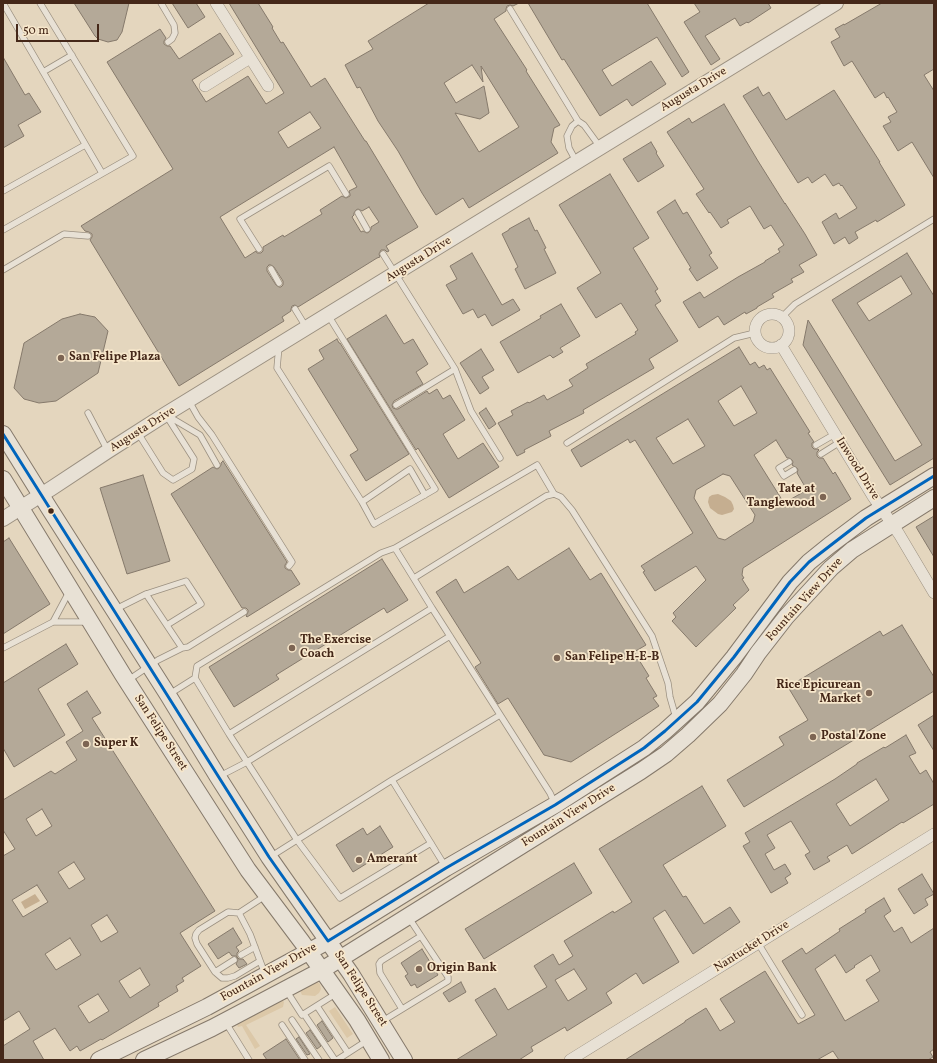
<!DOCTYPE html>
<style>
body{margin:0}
#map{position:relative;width:937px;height:1063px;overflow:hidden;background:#e4d6be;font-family:Vollkorn,serif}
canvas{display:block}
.frame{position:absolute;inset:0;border:4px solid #452819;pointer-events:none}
.scale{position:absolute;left:16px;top:24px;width:83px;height:18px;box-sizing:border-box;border:2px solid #452819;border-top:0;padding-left:5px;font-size:12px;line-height:14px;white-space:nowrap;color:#452819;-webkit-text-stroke:3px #f7e7cb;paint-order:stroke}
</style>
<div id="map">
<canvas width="937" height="1063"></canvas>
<div class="frame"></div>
<div class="scale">50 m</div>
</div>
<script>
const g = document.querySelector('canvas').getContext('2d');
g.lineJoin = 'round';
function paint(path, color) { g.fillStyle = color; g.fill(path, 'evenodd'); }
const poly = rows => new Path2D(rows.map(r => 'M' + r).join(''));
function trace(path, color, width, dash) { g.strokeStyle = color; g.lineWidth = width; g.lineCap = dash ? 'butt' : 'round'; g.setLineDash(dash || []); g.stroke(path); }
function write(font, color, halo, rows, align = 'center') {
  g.font = font + ' Vollkorn,serif'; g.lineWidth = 3.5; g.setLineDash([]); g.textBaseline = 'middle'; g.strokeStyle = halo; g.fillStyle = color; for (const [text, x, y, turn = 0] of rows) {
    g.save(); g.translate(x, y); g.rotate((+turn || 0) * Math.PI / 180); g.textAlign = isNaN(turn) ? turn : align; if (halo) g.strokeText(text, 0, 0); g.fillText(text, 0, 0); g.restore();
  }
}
paint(poly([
 [316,981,320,984,321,989,319,993,315,996,302,995,299,988],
 [282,1000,284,1002,283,1007,246,1025,260,1046,255,1049,242,1026,238,1027,236,1023],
 [335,1007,353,1034,347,1038,329,1011]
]), '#dcc8a8');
paint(poly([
 [718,494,725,497,731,501,733,505,734,509,732,512,722,515,718,514,710,508,708,502,709,497,712,495],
 [35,894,40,901,25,909,21,902]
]), '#c5ae90');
const building = poly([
 [74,3,129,3,122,32,117,40,108,42,98,39,95,36,74,3],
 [172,3,196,3,205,17,188,28,172,3],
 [229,3,258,3,273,27,272,28,281,43,283,42,311,87,325,78,365,141,366,141,418,227,386,246,389,251,387,252,385,250,381,250,379,254,380,257,377,258,298,307,295,305,292,306,291,309,291,311,282,317,284,321,179,386,90,240,92,237,92,234,89,232,85,231,81,226,173,169,107,62,160,29,166,38,164,41,164,44,167,46,170,46,179,59,220,33,234,54,192,80,206,102,248,76,266,104,284,93,229,3],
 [310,112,321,128,288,148,278,132,310,112],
 [334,147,357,187,349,191,350,194,350,196,346,198,342,196,320,210,322,214,284,237,283,235,263,247,263,251,261,253,257,253,256,251,245,258,220,217,334,147],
 [369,207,379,222,371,227,371,229,369,232,367,233,363,231,361,232,352,217,354,215,354,213,356,210,358,209,362,211,369,207],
 [269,265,271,265,274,267,283,281,283,285,281,287,279,287,276,285,267,271,267,267,269,265],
 [429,3,519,3,513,6,510,5,507,6,506,9,506,11,494,19,527,70,526,71,560,125,554,128,551,142,558,153,469,208,463,198,436,215,422,193,398,151,378,121,360,87,357,88,345,65,373,49,368,41,429,3],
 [472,65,483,82,481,66,519,127,479,152,455,113,480,119,489,113,484,86,456,103,444,83,472,65],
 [528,3,647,3,689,72,682,77,657,37,602,70,612,86,651,61,666,84,632,106,627,99,600,116,564,59,562,60,528,3],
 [694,3,768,3,771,8,748,23,747,22,740,26,735,18,705,36,720,59,711,65,684,22,700,12,694,3],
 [882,3,934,3,934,69,924,75,934,91,934,178,912,142,898,151,883,126,891,122,888,117,897,112,888,97,887,98,884,92,875,98,852,61,844,66,831,42,840,37,835,29,844,24,844,25,882,3],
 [3,57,25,95,29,93,41,112,18,125,24,136,3,148,3,57],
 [758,87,763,96,769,92,786,120,834,90,880,162,879,162,905,205,877,222,876,220,855,232,858,238,849,244,845,237,834,244,822,222,836,213,839,219,857,208,842,185,841,186,839,183,833,186,825,174,812,183,808,177,798,183,743,96,758,87],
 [724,104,758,161,785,204,785,203,805,234,817,255,799,265,804,272,791,279,793,282,772,294,774,297,757,307,757,308,746,314,745,312,724,325,718,316,699,328,683,302,700,292,704,298,738,277,765,262,765,261,780,252,778,249,784,245,771,225,764,229,750,206,727,220,729,223,721,228,710,212,709,213,696,194,704,189,667,132,689,118,692,123,724,104],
 [651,142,657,152,656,153,664,166,638,182,623,159,651,142],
 [610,174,649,238,633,248,658,289,655,291,661,301,655,305,678,341,649,359,654,368,583,410,584,413,549,431,551,436,524,450,525,452,517,456,498,423,513,415,511,411,528,402,529,403,544,395,547,400,573,386,569,380,588,368,586,364,636,334,635,332,638,330,621,303,596,318,577,288,601,273,559,205,610,174],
 [675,200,683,214,687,212,712,253,709,255,718,268,697,281,689,269,691,268,657,212,675,200],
 [529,218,535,231,537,230,546,248,544,249,556,273,525,289,515,269,518,267,502,234,509,230,509,229,529,218],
 [472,253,502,305,513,299,520,310,492,326,485,314,478,318,473,309,463,314,446,285,457,279,450,266,472,253],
 [907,253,934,296,934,458,890,485,803,345,808,320,895,461,922,445,832,300,907,253],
 [901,276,912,294,869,321,857,303,901,276],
 [561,304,580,336,560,348,563,352,553,358,550,355,518,373,500,342,541,318,540,316,561,304],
 [80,314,95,317,108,331,98,373,56,401,39,403,24,399,14,388,24,343,62,319,80,314],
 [386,315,404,344,413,339,428,364,416,372,423,384,394,401,392,405,393,408,396,409,398,409,427,391,429,394,437,389,443,399,450,395,465,420,443,434,458,459,483,443,499,467,449,498,418,448,416,450,347,339,386,315],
 [337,339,339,343,340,343,409,454,366,481,350,455,358,450,308,369,324,359,319,350,337,339],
 [739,347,750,365,755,362,759,368,764,365,767,370,770,368,810,432,808,433,814,442,812,443,812,447,814,449,818,449,819,450,817,452,817,456,819,458,823,458,833,474,835,472,851,499,743,568,742,575,744,578,742,579,749,590,733,605,736,608,696,647,672,621,676,617,673,613,706,580,696,566,655,591,643,572,645,571,641,566,693,533,635,440,630,443,628,439,581,467,571,450,739,347],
 [741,386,757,413,734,426,718,401,741,386],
 [688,419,705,446,673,464,656,438,688,419],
 [776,440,787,458,789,458,792,460,793,462,792,465,797,468,798,470,797,473,807,490,784,503,754,455,776,440],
 [723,474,730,476,755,515,753,522,725,540,718,538,694,498,696,490,723,474],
 [481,349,494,370,482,377,489,388,480,394,460,363,481,349],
 [486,408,496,424,489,429,479,413,486,408],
 [223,461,287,562,285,565,285,568,288,570,291,570,300,584,247,617,246,616,248,612,248,610,246,608,242,608,171,494,213,467,217,469,219,468,221,465,221,463,223,461],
 [143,475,170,561,127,574,100,488,143,475],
 [934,516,934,557,916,527,934,516],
 [9,538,50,604,3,634,3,542,9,538],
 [569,548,590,580,601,573,646,645,634,652,649,676,646,678,657,696,653,698,659,706,571,762,544,755,508,698,498,704,475,667,481,663,436,592,456,579,464,593,508,566,518,580,569,548],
 [382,559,408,600,387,613,384,608,276,675,279,679,234,707,209,667,382,559],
 [902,625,934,677,934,691,744,807,727,780,784,745,779,737,808,720,788,687,880,631,883,636,902,625],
 [66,644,78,664,38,689,65,735,14,767,3,748,3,683,66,644],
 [87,691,101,713,92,718,215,911,180,933,201,966,182,978,184,981,176,986,178,991,158,1003,159,1006,102,1040,101,1039,80,1051,77,1046,70,1051,55,1028,33,1041,44,1060,3,1060,3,1046,30,1029,19,1011,3,1021,3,856,15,849,3,830,3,800,51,771,55,774,77,760,66,742,83,731,67,704,87,691],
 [42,809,52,826,36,836,26,819,42,809],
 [74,862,85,879,69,889,58,872,74,862],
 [37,885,48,902,23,917,12,900,37,885],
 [107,915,118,932,101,942,91,925,107,915],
 [70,938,81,955,56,970,45,954,70,938],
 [140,968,150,985,130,998,119,981,140,968],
 [98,994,109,1011,89,1023,78,1006,98,994],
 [934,715,934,751,918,725,934,715],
 [906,735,916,753,909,756,920,774,926,770,934,784,934,804,903,823,902,822,852,854,847,845,827,857,830,861,814,870,805,855,810,852,791,821,767,835,775,848,765,854,774,870,785,864,791,874,785,878,788,883,771,893,743,846,750,842,745,833,835,779,857,764,857,763,884,747,885,748,906,735],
 [876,779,889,800,850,826,836,804,876,779],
 [702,786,726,826,663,865,683,897,686,896,704,924,730,907,740,922,693,954,665,910,653,918,679,962,643,984,636,973,606,993,612,1003,567,1031,565,1027,531,1047,533,1051,519,1060,456,1060,497,1035,475,1000,495,988,508,1010,547,987,534,966,553,954,559,965,573,956,564,941,613,911,614,913,632,902,599,849,702,786],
 [574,969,587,989,568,1001,555,980,574,969],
 [380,826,393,847,353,872,336,845,363,828,367,835,380,826],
 [574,863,592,893,484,959,465,929,574,863],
 [922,874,934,894,925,899,928,905,914,914,898,889,922,874],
 [884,898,891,911,884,916,894,932,902,927,911,943,934,928,934,1049,930,1052,933,1057,928,1060,839,1060,833,1051,817,1060,625,1060,685,1022,685,1021,706,1008,720,1031,735,1022,720,999,765,971,798,1024,815,1015,782,961,802,948,806,954,840,931,839,929,866,912,865,910,884,898],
 [835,955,846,973,855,967,854,966,871,955,880,971,866,980,879,1001,845,1021,815,969,835,955],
 [233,928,242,943,236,947,239,951,237,953,237,957,239,959,243,959,247,964,239,968,236,964,238,960,236,956,232,956,229,952,218,959,208,944,233,928],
 [422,949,438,975,417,988,415,984,411,986,405,976,408,974,401,963,422,949],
 [461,982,466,992,449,1002,443,993,461,982],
 [322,1021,333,1038,328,1042,317,1025,322,1021],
 [310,1030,321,1046,317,1049,306,1033,310,1030],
 [299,1037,310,1054,307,1055,296,1039,299,1037],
 [286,1039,300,1060,267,1060,263,1054,286,1039]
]);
paint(building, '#b4a998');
trace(building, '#85796b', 1);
const service = poly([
 [3,3,102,173],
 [161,3,174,25,175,33,172,39,168,42],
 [510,9,578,121],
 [43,72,72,55],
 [576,161,569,148,567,136,572,126,578,121,584,125,600,147],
 [3,191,85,145],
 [358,213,367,229],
 [3,230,133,156,40,3],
 [259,249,240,219,329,166,346,194],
 [383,254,455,369,471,411,500,458],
 [271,269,279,283],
 [3,270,64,234,88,236],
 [295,309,306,327],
 [328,315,435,489,374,524,362,502],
 [782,317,795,304,934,219],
 [279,346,277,368,362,502,410,469,425,495],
 [189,401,198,417,212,435,292,562,289,566],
 [396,405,455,369],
 [88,413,108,451],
 [168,416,200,435,217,465],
 [138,433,163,473,173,480,192,469,194,459,166,415],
 [567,443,734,338,755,333],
 [816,445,835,434],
 [821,454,840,442],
 [789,462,779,468,784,476,794,470],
 [395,548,432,608],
 [414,578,546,496,554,494,561,497,572,510,652,636,668,683,670,697,676,718],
 [116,609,146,594,186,581,201,604,167,625],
 [53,622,69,592],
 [3,648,53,622,88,622],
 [182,648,188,647,244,612],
 [195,678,197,666,381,553,395,548,537,465,554,494],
 [127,681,158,660,182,648,146,594],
 [168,695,195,678,229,734,297,840,340,898,431,843],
 [229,734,432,608,550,793,555,804],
 [218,777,247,762,450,636],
 [392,780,500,715],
 [270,857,392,780,445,866],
 [265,896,239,913,250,934,265,974],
 [758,943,802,1015],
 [241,955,255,947],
 [234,960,215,972,197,944,195,938,196,934,199,930,228,912,239,913],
 [215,972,222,978,228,978,235,976,260,961],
 [286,990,302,1015,337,993],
 [317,1006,348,1053],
 [402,1009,380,973,379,964,381,961,421,936],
 [304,1014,335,1060],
 [292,1020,319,1060],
 [381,1022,448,981,448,977,409,918],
 [226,1023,249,1060],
 [282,1025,305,1060],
 [337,1060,368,1040]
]);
const minor = poly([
 [216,3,268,86],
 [205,86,250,58],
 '755 331a17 17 0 1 1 34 0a17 17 0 1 1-34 0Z',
 [781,345,872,495,899,534,934,593],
 [570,1060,934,834]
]);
const tertiary = poly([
 [3,519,52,488,108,451,166,414,836,3]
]);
const secondary = poly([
 [3,434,49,508,168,695,218,777,269,857,351,974,404,1060],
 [3,479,123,675,248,870,302,942,357,1020,381,1060],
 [99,1060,207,1007,328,941,446,868,555,805,644,748,665,731,697,702,734,657,790,582,809,562,830,545,866,518,934,476],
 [144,1060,212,1028,322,970,641,771,666,754,688,735,720,704,744,674,758,653,786,617,831,568,852,550,934,498]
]);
trace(service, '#9b9080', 7);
trace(minor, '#9b9080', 12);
trace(tertiary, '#9b9080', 16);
trace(secondary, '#85796b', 18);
trace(service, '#e8e1d5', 5.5);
trace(minor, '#e8e1d5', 11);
trace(tertiary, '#e8e1d5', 14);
trace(secondary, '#e8e1d5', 16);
trace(poly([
 [3,434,269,857,328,941,446,868,555,805,644,748,665,731,697,702,734,657,790,582,809,562,866,518,934,476]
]), '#0065bd', 3);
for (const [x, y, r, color] of [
 [61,358,4,"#7d6553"],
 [823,497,4,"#7d6553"],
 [51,511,3.5,"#452819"],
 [292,648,4,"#7d6553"],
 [557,658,4,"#7d6553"],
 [869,693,4,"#7d6553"],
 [813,737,4,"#7d6553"],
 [86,744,4,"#7d6553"],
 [359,860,4,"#7d6553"],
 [419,969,4,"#7d6553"]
]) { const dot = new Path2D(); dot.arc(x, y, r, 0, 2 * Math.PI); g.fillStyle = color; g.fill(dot); trace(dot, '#f7e7cb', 1.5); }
write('12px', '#452819', '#f7e7cb', [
 ["Augusta Drive",694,90,-31],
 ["Augusta Drive",419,260,-32],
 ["Augusta Drive",143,430,-32],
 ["Inwood Drive",857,469,58],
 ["Fountain View Drive",805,600,-48],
 ["San Felipe Street",160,733,57],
 ["Fountain View Drive",569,816,-32],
 ["Nantucket Drive",752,947,-32],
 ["Fountain View Drive",269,973,-29],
 ["San Felipe Street",360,989,57]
]);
write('bold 12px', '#452819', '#f7e7cb', [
 ["San Felipe Plaza",69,358],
 ["Tate at",815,490,"right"],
 ["Tanglewood",815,504,"right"],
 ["The Exercise",300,641],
 ["Coach",300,655],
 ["San Felipe H-E-B",565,658],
 ["Rice Epicurean",861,686,"right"],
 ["Market",861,700,"right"],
 ["Postal Zone",821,737],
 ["Super K",94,744],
 ["Amerant",367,860],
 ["Origin Bank",427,969]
], 'left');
</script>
